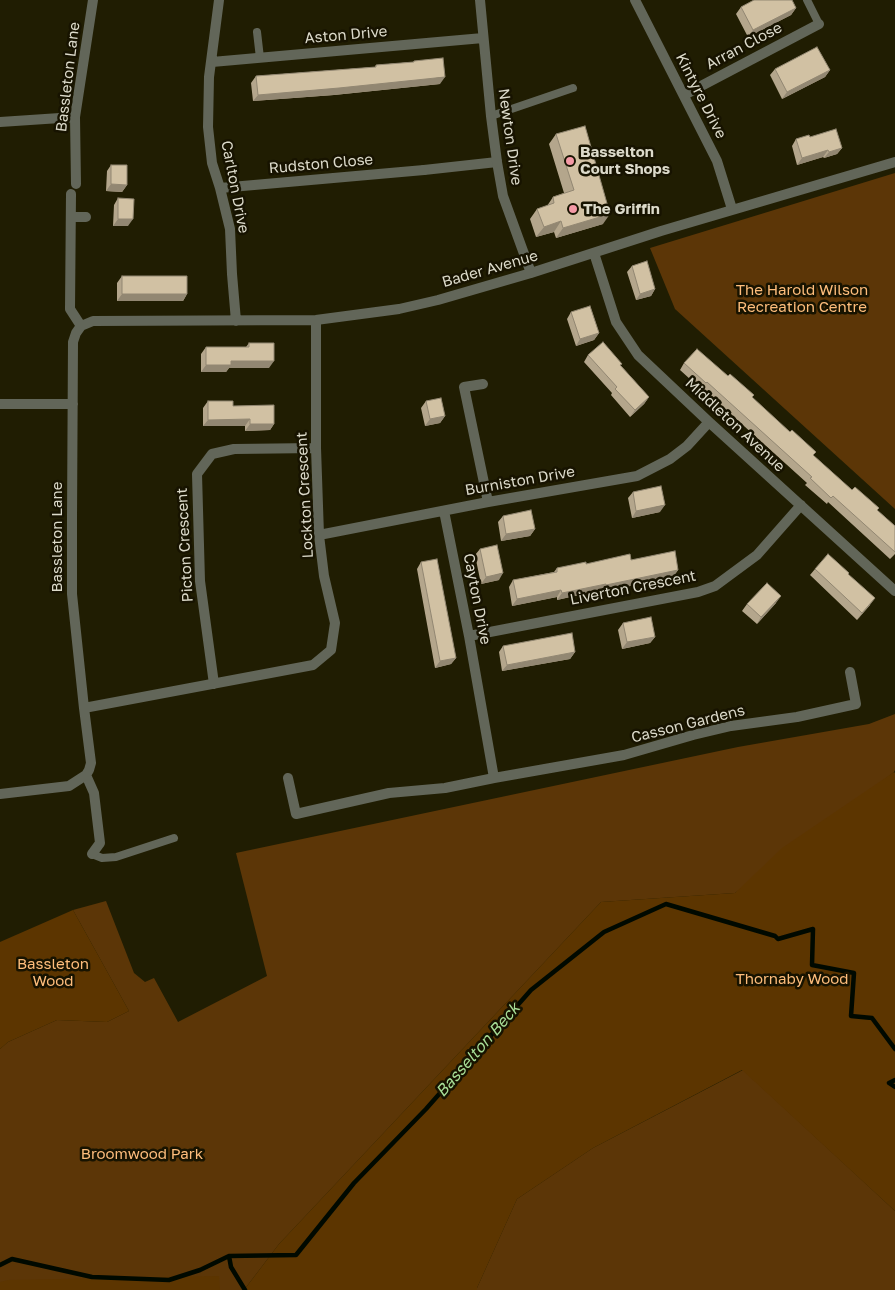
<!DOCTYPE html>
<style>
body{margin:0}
canvas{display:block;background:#201d02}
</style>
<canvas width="895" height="1290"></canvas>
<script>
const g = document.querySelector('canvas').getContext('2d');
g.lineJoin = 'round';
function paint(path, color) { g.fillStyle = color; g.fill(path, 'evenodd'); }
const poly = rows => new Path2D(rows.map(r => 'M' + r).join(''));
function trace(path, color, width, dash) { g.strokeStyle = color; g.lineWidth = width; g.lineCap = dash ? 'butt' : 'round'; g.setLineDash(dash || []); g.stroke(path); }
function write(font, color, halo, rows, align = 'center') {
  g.font = font + ' "Golos Text",sans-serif'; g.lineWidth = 5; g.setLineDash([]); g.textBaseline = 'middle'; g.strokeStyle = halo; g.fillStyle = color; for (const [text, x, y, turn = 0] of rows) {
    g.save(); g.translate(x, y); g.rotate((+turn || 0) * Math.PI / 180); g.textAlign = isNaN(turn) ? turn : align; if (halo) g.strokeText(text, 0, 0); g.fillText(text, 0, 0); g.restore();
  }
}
paint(poly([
 [895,173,895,509,675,309,650,248],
 [895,714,895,770,894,772,782,859,735,893,601,902,279,1244,244,1290,0,1290,0,1049,8,1042,57,1020,107,1022,129,1011,73,910,106,901,134,973,145,982,154,978,178,1022,267,976,236,853,738,747,869,724],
 [743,1070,895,1211,895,1290,477,1290,477,1288,517,1199,593,1148]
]), '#5c3607');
paint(poly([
 [894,772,895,773,895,1211,742,1070,593,1148,517,1199,477,1288,477,1290,244,1290,279,1244,601,902,735,893,782,848],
 [73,910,129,1011,107,1022,57,1020,8,1042,0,1049,0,942],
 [219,1276,220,1290,0,1290,0,1282,8,1280]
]), '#5c3500');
trace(poly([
 [895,1080,889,1083,895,1087],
 [229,1256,231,1267,245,1290],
 [0,1265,12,1259,92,1277,169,1280,200,1270,229,1256,296,1255,354,1183,426,1109,531,990,604,932,666,904,775,936,778,939,813,929,812,965,854,973,851,1016,872,1018,895,1049]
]), '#000900', 4.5);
trace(poly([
 [807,0,819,24],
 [257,32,260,58],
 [491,116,573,88],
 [92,854,102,858,116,857,174,838]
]), '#626659', 8);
trace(poly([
 [424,170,497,162]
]), '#626659', 10);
trace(poly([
 [219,0,209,77,208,127,212,163,220,188,230,229,232,274,236,321],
 [480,0,491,116,497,162,503,196,531,273],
 [635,0,717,161,732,209],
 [212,62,483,38],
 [684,95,819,24],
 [0,122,75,117],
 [76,184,75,117,93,0],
 [220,188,424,170],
 [71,194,70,309,81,326],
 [71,217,86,217],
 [594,253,616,322,638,355,709,422,895,591],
 [81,326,93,321,316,320,399,309,438,300,531,273,661,231,895,162],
 [483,384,464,387,488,502],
 [0,404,73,404],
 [319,535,488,502,637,476,670,459,687,446,709,422],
 [469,636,698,592,715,586,757,555,801,505],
 [214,684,200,581,197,474,212,454,234,449,316,448],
 [84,708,313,665,331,650,335,623,324,576,319,535,316,448,316,320],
 [86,775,94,793,100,843,92,854],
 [288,778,296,814,389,793,445,788,494,778,469,636,444,511],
 [494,778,624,755,693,735,731,726,797,717,856,704,850,672],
 [0,794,69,786,86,775,89,770,91,763,84,708,72,594,72,519,73,342,76,333,81,326]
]), '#626659', 10);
paint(poly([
 [741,7,796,8,791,15,748,37,736,14],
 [414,61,440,84,334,95,253,101,251,83,256,76,375,67,376,65,413,62],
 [775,69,830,70,825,77,782,99,770,75],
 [556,134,603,224,556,238,554,232,536,237,530,219,537,209,547,206,553,197,564,193,549,144],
 [810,137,842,148,837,154,824,158,823,157,797,165,792,146,796,139],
 [111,165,127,185,122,192,106,191,107,171],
 [118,198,128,226,113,226,114,205],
 [632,266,655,289,651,296,636,300,627,272],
 [122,276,187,294,183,301,117,301,117,283],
 [571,312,599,333,594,340,576,346,567,319],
 [249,343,269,368,229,368,226,372,201,372,201,354,206,347,246,347],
 [588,355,621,366,649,397,644,404,630,417,611,395,612,393,584,362],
 [684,363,752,398,813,455,852,490,877,510,895,526,895,554,890,559,828,502,827,504,805,485,807,483,702,388,701,389,680,370],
 [208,401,233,406,274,424,270,430,245,431,245,426,203,426,203,408],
 [426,401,445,416,440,423,425,426,421,408],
 [633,492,660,512,632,518,628,498],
 [503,516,535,529,530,536,501,541,498,522],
 [480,549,499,580,481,584,475,555],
 [631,560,678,570,673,577,602,592,601,590,557,600,557,597,512,606,509,587,513,580,554,572,557,568,586,564],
 [421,562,456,658,451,664,435,668,417,569],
 [815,569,848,574,870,605,857,620,810,575],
 [776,603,757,624,742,611,747,604],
 [623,623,655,637,650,643,622,649,618,630],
 [503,646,575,652,570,659,502,671,499,652]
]), '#b4a68c');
paint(poly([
 [796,8,791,15,748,37,753,30],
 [830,70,825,77,782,99,787,92],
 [445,77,440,84,334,95,253,101,258,95],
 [842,148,837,154,824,158,829,152],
 [828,150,823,157,797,165,802,158],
 [111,184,127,185,122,192,106,191],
 [610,214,603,224,556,238,563,228],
 [118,219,133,219,128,226,113,226],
 [561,221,554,232,536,237,544,227],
 [655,289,651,296,636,300,640,294],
 [122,294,187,294,183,301,117,301],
 [599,333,594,340,576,346,580,339],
 [231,361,274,361,269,368,229,368,226,372,201,372,206,365],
 [649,397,644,404,630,417,635,410],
 [445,416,440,423,425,426,430,419],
 [250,419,245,426,203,426,208,420],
 [250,424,274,424,270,430,245,431],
 [665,505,660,512,632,518,636,511],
 [535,529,530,536,501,541,506,534],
 [678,570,673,577,602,592,606,585],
 [503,573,499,580,481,584,486,577],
 [606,584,601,590,557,600,562,593],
 [561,590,557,597,512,606,517,599],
 [781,596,776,603,757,624,761,617],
 [875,598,870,605,857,620,862,613],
 [655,637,650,643,622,649,627,642],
 [575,652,570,659,502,671,507,665],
 [456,658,451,664,435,668,440,661]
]), '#928772');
const building = poly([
 [754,0,792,0,796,8,753,30,741,7,754,0],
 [817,47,830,70,787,92,775,69,817,47],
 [443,58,445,77,339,88,258,95,256,76,376,67,376,65,414,62,414,61,443,58],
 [585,126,610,214,563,228,561,221,544,227,537,209,554,203,553,197,574,190,556,134,585,126],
 [836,129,842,148,829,152,828,150,802,158,796,139,809,135,810,137,836,129],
 [111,165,127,165,127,185,111,184,111,165],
 [118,198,134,199,133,219,118,219,118,198],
 [647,261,655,289,640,294,632,266,647,261],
 [122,276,187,276,187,294,122,294,122,276],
 [590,306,599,333,580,339,571,312,590,306],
 [603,342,622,364,620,365,649,397,635,410,615,389,617,387,588,355,603,342],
 [249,343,274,343,274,361,231,361,231,365,206,365,206,347,249,347,249,343],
 [697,349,728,376,730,374,754,395,752,397,790,432,792,430,816,452,813,455,852,490,855,487,879,508,877,510,895,526,895,552,833,496,831,498,810,478,812,477,707,382,706,383,684,363,697,349],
 [441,398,445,416,430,419,426,401,441,398],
 [208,401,233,401,233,406,274,405,274,424,250,424,250,419,208,420,208,401],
 [661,486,665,505,636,511,633,492,661,486],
 [531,510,535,529,506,534,503,516,531,510],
 [497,545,503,573,486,577,480,549,497,545],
 [675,551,678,570,606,585,606,584,562,593,561,590,517,599,513,580,557,572,557,568,586,562,586,564,630,554,631,560,675,551],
 [828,554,849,573,848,574,875,598,862,613,815,569,828,554],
 [437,559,456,658,440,661,421,562,437,559],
 [767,583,781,596,761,617,747,604,767,583],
 [651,617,655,637,627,642,623,623,651,617],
 [572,633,575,652,507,665,503,646,572,633]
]);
paint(building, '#d1c1a3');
trace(building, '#928772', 1);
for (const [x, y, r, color] of [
 [570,161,5,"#f49aa6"],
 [573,209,5,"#f49aa6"]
]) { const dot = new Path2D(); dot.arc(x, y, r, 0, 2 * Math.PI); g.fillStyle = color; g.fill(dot); trace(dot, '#171300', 2); }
write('15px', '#dcdaca', '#171300', [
 ["Aston Drive",346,35,-5],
 ["Arran Close",744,46,-28],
 ["Bassleton Lane",68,77,-83],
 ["Kintyre Drive",701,96,63],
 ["Newton Drive",510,137,82],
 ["Rudston Close",321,164,-5],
 ["Carlton Drive",235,187,79],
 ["Bader Avenue",490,269,-16],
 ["Middleton Avenue",735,425,43],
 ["Burniston Drive",520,481,-10],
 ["Lockton Crescent",305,495,-93],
 ["Bassleton Lane",57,537,-90],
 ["Picton Crescent",185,545,-93],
 ["Liverton Crescent",633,588,-11],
 ["Cayton Drive",477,599,79],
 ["Casson Gardens",688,724,-14]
]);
write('bold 15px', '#dcdaca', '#171300', [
 ["Basselton",580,152],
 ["Court Shops",580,169],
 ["The Griffin",583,209]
], 'left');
write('15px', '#febd7b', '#171300', [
 ["The Harold Wilson",802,290],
 ["Recreation Centre",802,307],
 ["Bassleton",53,964],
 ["Wood",53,981],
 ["Thornaby Wood",792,979],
 ["Broomwood Park",142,1154]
]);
write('italic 16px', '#a7de96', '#171300', [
 ["Basselton Beck",478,1050,-49]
]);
</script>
